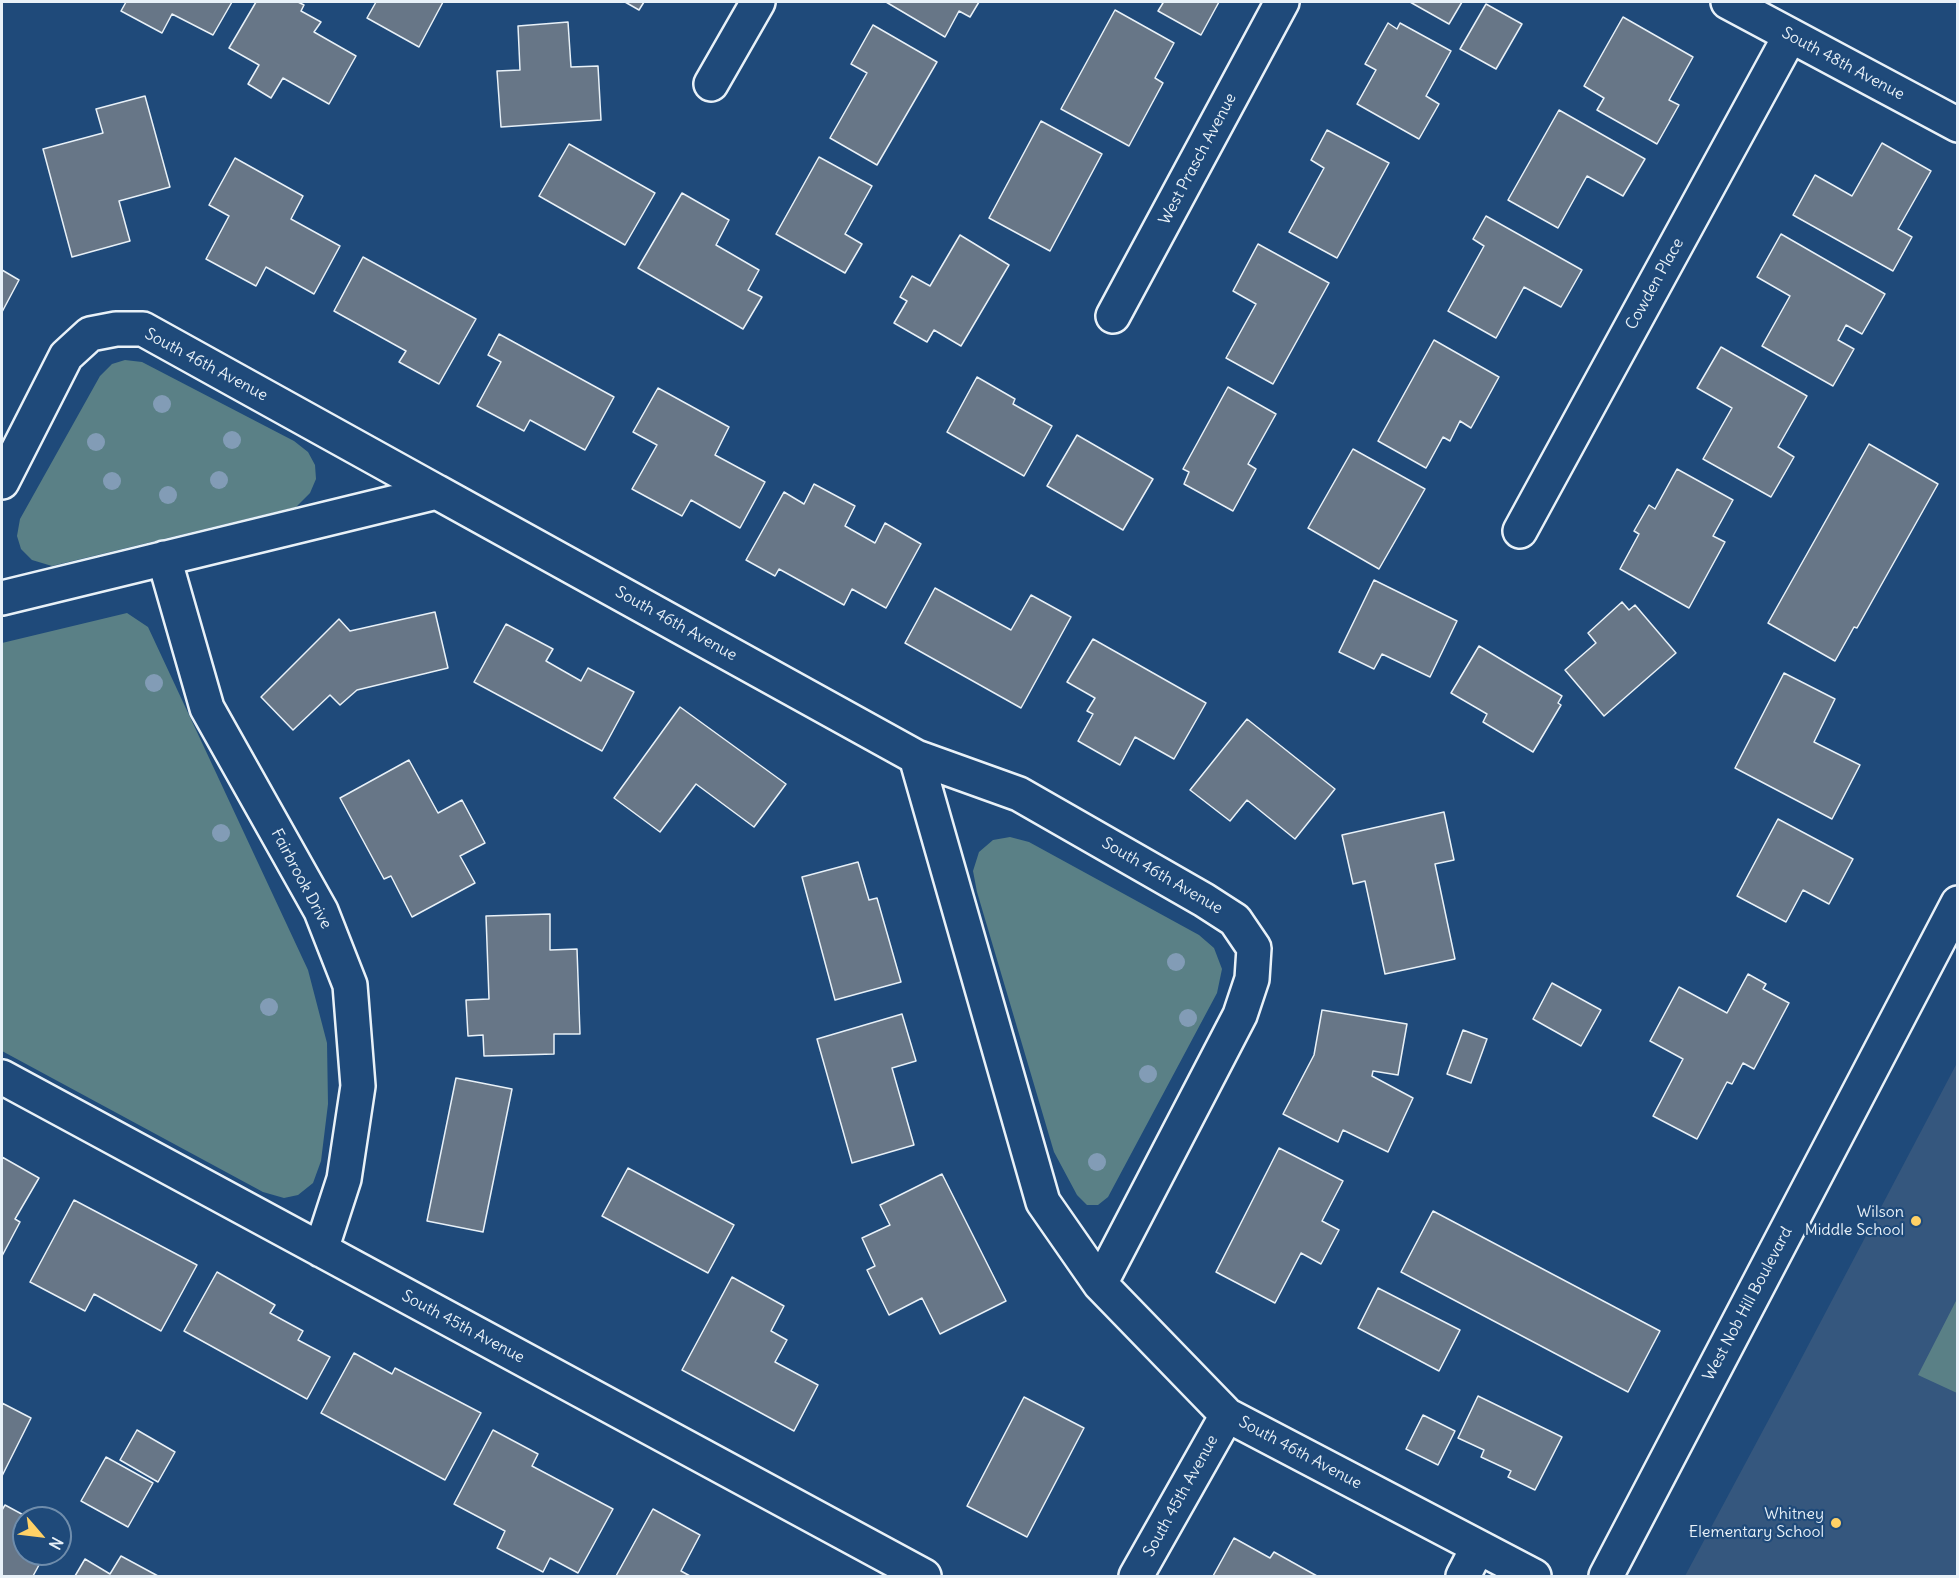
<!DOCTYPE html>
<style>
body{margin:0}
#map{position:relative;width:1959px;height:1578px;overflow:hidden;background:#1f4a7a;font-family:Delius,sans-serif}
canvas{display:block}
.frame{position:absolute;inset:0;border:3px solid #e8f1f8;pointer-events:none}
.north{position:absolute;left:12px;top:1506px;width:60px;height:60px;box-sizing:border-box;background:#1f4a7a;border:2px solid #6f8dac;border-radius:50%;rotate:118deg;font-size:16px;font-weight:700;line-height:24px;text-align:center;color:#e8f1f8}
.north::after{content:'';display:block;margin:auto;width:21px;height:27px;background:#ffd166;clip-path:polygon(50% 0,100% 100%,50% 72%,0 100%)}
</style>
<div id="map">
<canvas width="1959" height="1578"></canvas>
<div class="frame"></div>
<div class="north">N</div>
</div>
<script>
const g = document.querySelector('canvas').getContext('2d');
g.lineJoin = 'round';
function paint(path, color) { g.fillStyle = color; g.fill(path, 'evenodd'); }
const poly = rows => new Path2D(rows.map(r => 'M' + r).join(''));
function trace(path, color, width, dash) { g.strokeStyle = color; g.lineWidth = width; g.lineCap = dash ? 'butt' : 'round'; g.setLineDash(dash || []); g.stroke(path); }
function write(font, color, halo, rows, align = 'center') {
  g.font = font + ' Delius,sans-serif'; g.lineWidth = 4.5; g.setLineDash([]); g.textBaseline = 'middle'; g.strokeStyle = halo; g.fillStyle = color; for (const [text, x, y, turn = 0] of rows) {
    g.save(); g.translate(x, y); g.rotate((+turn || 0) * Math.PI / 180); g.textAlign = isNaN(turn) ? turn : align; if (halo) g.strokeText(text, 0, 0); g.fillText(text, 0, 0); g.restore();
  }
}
paint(poly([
 [1957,1063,1957,1576,1685,1576,1790,1380]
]), '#35577e');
paint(poly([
 [125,360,142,362,294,441,308,452,315,465,316,479,310,493,296,507,52,566,32,560,21,549,17,536,20,519,100,376,112,364],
 [127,613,148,627,308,970,327,1043,328,1104,321,1161,313,1183,298,1195,284,1198,263,1192,2,1051,2,643],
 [1010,837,1029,842,1199,935,1214,948,1222,969,1217,993,1108,1197,1098,1205,1087,1205,1077,1195,1054,1152,977,892,973,871,979,852,993,840],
 [1957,1299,1957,1393,1918,1375]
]), '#5a8086');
const building = poly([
 [126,2,232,2,213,35,172,14,162,33,121,11,126,2],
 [256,2,298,2,304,5,301,11,321,22,314,32,356,56,329,104,283,78,271,98,248,84,259,65,229,48,256,2],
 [376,2,443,2,419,47,367,18,376,2],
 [625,2,644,2,639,10,625,2],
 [886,2,979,2,970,17,959,11,945,37,886,2],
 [1161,2,1219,2,1201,35,1158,11,1163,3,1161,2],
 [1410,2,1462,2,1449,24,1410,2],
 [1486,4,1522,24,1496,69,1460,49,1486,4],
 [1115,10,1174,43,1155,78,1163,83,1129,146,1061,109,1115,10],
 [1623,17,1693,57,1669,100,1679,105,1657,144,1597,110,1604,98,1584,86,1623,17],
 [568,22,571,67,598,66,601,120,501,127,497,71,520,70,518,26,568,22],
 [1388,23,1397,29,1400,23,1451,51,1426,96,1439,104,1419,139,1357,104,1376,70,1365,64,1388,23],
 [873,25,937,62,877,165,830,138,867,73,851,64,873,25],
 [145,96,170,187,119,201,130,241,72,257,43,149,103,133,96,109,145,96],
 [1559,110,1645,159,1623,196,1587,176,1558,228,1508,200,1559,110],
 [1041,121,1102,154,1050,251,989,218,1041,121],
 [1327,130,1389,163,1337,258,1289,232,1324,168,1311,160,1327,130],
 [1882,143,1931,171,1898,229,1912,237,1893,271,1793,215,1815,175,1852,196,1882,143],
 [569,144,655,193,625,245,539,196,569,144],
 [819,157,872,186,845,234,862,244,845,273,776,234,819,157],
 [235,158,303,196,291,219,340,246,314,294,266,267,256,286,206,259,229,216,209,205,235,158],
 [682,193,729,220,716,245,759,270,748,290,762,297,743,329,638,268,682,193],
 [1486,216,1582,270,1561,307,1524,287,1496,338,1448,311,1484,246,1473,239,1486,216],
 [1781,234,1885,294,1862,334,1846,325,1838,340,1854,349,1833,386,1762,346,1790,296,1757,277,1781,234],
 [960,235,1009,265,961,346,934,330,927,342,894,323,907,301,900,297,912,276,930,286,960,235],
 [1258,244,1329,283,1273,384,1226,358,1256,304,1233,291,1258,244],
 [363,257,476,319,439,384,399,362,406,351,334,311,363,257],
 [2,270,19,280,2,312,2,270],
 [499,334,614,397,585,450,530,420,524,431,477,406,501,362,488,355,499,334],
 [1434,340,1499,377,1471,428,1460,421,1450,441,1443,437,1426,468,1378,441,1434,340],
 [1721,347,1807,396,1778,447,1794,457,1771,497,1703,459,1732,408,1697,388,1721,347],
 [977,377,1015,399,1013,404,1052,426,1024,476,947,432,977,377],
 [1228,387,1276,414,1248,464,1256,469,1233,511,1184,484,1189,472,1183,469,1228,387],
 [658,388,729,427,715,455,765,482,740,528,691,500,682,516,632,489,657,445,633,432,658,388],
 [1077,435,1153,479,1123,530,1047,486,1077,435],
 [1869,444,1938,484,1857,628,1854,627,1835,661,1768,623,1869,444],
 [1353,449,1425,489,1379,569,1308,528,1353,449],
 [1677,469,1733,500,1713,536,1725,542,1689,608,1620,569,1639,534,1634,531,1649,505,1655,509,1677,469],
 [814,484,855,506,845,526,875,543,885,523,921,544,886,608,852,589,844,605,779,569,775,576,746,560,784,492,804,504,814,484],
 [1374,580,1457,621,1430,677,1382,654,1374,669,1339,652,1374,580],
 [935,588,1011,630,1031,595,1071,617,1021,708,905,643,935,588],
 [1622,602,1629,610,1635,605,1676,653,1604,716,1565,670,1596,643,1588,633,1622,602],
 [435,612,448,668,357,690,340,705,330,695,293,730,261,697,339,619,350,631,435,612],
 [506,624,553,649,546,661,581,681,588,668,634,692,602,751,474,682,506,624],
 [1093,639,1206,703,1174,759,1135,737,1120,765,1078,741,1093,714,1087,711,1095,698,1067,682,1093,639],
 [1479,646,1562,696,1558,703,1561,705,1533,752,1483,722,1487,714,1451,693,1479,646],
 [1784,673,1835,699,1814,742,1860,765,1832,819,1735,768,1784,673],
 [680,707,786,784,754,827,696,784,660,832,614,798,680,707],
 [1247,719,1335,789,1295,839,1247,800,1230,821,1190,790,1247,719],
 [409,760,438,813,462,800,485,843,460,856,475,883,412,917,391,876,384,879,340,798,409,760],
 [1444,812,1454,860,1435,864,1455,959,1385,974,1365,881,1353,884,1342,835,1444,812],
 [1778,819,1853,859,1829,904,1803,890,1786,922,1737,896,1778,819],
 [858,862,869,900,877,898,901,982,835,1000,802,877,858,862],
 [550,914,550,950,577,949,580,1034,554,1034,554,1054,484,1056,483,1035,468,1036,466,1000,489,999,486,916,550,914],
 [1748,974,1766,984,1763,989,1789,1003,1754,1069,1743,1063,1732,1084,1727,1082,1697,1139,1653,1116,1683,1059,1650,1041,1679,987,1727,1013,1748,974],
 [1552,983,1601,1010,1581,1046,1533,1019,1552,983],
 [1322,1010,1407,1024,1398,1075,1373,1071,1372,1076,1413,1098,1388,1152,1343,1130,1338,1142,1283,1114,1314,1055,1322,1010],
 [902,1014,916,1061,892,1068,914,1145,852,1163,817,1039,902,1014],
 [1463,1030,1487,1039,1471,1083,1447,1074,1463,1030],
 [456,1078,512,1089,483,1232,427,1221,456,1078],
 [1279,1148,1343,1181,1322,1221,1339,1230,1321,1264,1301,1253,1275,1303,1216,1272,1279,1148],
 [2,1157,39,1178,15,1219,20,1222,2,1256,2,1157],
 [628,1168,734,1225,708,1273,602,1216,628,1168],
 [942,1174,1006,1301,940,1334,922,1298,889,1315,867,1270,875,1266,862,1238,890,1225,880,1205,942,1174],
 [74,1200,197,1265,161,1331,94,1294,85,1311,30,1282,74,1200],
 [1433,1211,1660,1331,1628,1392,1401,1272,1433,1211],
 [217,1272,275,1305,270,1313,303,1331,298,1340,330,1357,307,1399,184,1331,217,1272],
 [732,1277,784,1306,771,1331,787,1340,775,1362,818,1385,794,1431,682,1370,732,1277],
 [1378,1288,1460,1330,1439,1371,1358,1328,1378,1288],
 [354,1353,392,1374,395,1368,481,1413,445,1480,321,1413,354,1353],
 [1478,1396,1562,1437,1535,1490,1508,1477,1511,1471,1481,1457,1484,1450,1458,1438,1478,1396],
 [1024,1397,1084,1428,1027,1537,967,1506,1024,1397],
 [2,1403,31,1418,2,1476,2,1403],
 [1423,1415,1455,1431,1438,1465,1406,1449,1423,1415],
 [137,1430,175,1452,158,1482,120,1460,137,1430],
 [493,1430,538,1454,532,1466,613,1509,578,1573,550,1558,543,1572,497,1548,505,1531,454,1504,493,1430],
 [106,1457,153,1483,128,1527,81,1501,106,1457],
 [5,1505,29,1518,24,1518,24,1554,45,1554,33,1576,2,1576,2,1510,5,1505],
 [653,1509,700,1535,681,1571,690,1576,616,1576,653,1509],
 [1234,1538,1270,1558,1274,1552,1317,1576,1213,1576,1234,1538],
 [121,1556,158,1576,75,1576,85,1559,110,1574,121,1556]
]);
paint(building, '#677687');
trace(building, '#e8f1f8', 1.5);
const minor = poly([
 [1728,2,1958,125],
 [711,84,758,2],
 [1113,316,1282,2],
 [2,482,66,356,90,334,116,329,143,329,437,492],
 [1520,531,1790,36],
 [164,558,207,708,321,911,350,985,358,1086,344,1179,321,1250],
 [2,598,437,492,916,757,1043,1202,1100,1284,1227,1415,1534,1576],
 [916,757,1019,794,1204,900,1235,920,1254,948,1252,979,1240,1015,1100,1284],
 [2,1077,924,1576],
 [1136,1576,1227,1415],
 [1463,1576,1478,1547]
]);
const major = poly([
 [1606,1576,1958,903]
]);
trace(minor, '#e8f1f8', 38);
trace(major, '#e8f1f8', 38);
trace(minor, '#1f4a7a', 33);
trace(major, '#1f4a7a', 33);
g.fillStyle = '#829cb6';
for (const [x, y] of [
 [162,404],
 [232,440],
 [96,442],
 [219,480],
 [112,481],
 [168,495],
 [154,683],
 [221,833],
 [1176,962],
 [269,1007],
 [1188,1018],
 [1148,1074],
 [1097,1162]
]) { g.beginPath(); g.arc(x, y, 9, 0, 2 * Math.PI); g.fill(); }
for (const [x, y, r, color] of [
 [1916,1221,6,"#ffd166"],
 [1836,1523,6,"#ffd166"]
]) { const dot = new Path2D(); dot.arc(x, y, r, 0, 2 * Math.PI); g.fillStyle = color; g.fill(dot); trace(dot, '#1f4a7a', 2); }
write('16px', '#e8f1f8', '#1f4a7a', [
 ["South 48th Avenue",1843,64,28],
 ["West Prasch Avenue",1198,159,-62],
 ["Cowden Place",1655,284,-61],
 ["South 46th Avenue",206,365,28],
 ["South 46th Avenue",676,624,29],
 ["South 46th Avenue",1162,876,30],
 ["Fairbrook Drive",301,879,62],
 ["West Nob Hill Boulevard",1748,1304,-62],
 ["South 45th Avenue",463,1327,28],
 ["South 46th Avenue",1300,1453,28],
 ["South 45th Avenue",1181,1496,-61]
]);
write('16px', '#e8f1f8', '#1f4a7a', [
 ["Wilson",1904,1212],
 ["Middle School",1904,1230],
 ["Whitney",1824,1514],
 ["Elementary School",1824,1532]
], 'right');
</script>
